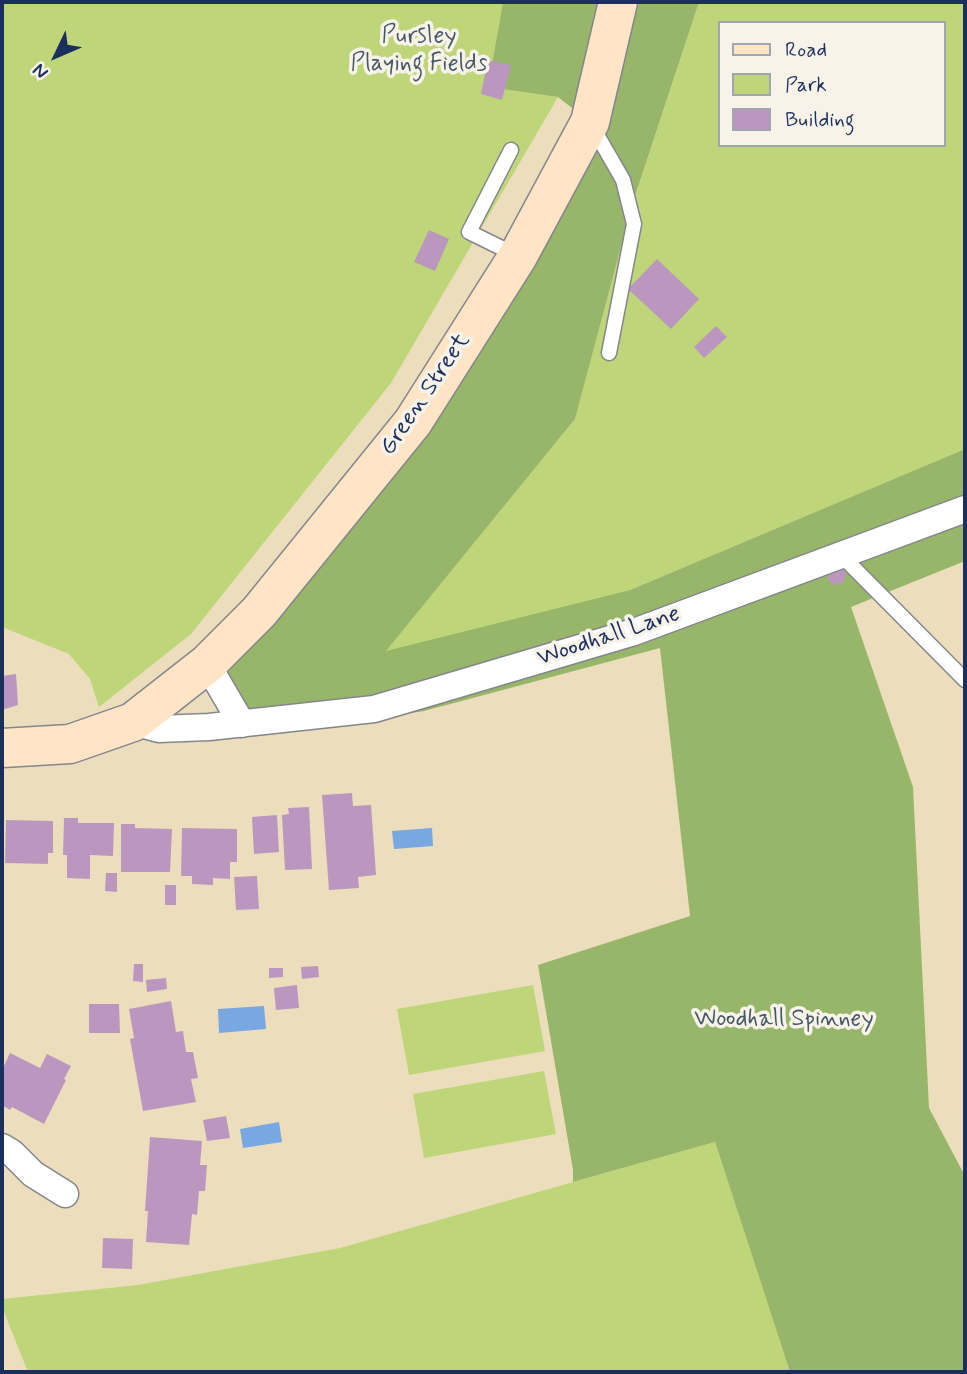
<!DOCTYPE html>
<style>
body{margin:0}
#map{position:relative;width:967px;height:1374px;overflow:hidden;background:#ecdebc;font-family:Mynerve,sans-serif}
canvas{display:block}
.frame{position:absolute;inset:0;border:4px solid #1b2f5e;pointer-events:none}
.legend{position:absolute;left:718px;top:21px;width:228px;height:126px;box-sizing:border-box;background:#f7f3e8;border:2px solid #9fa5b1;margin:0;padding:9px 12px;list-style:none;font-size:21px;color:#1b2f5e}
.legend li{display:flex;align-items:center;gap:14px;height:35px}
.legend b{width:35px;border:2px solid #9fa5b1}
.north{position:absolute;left:21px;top:21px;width:70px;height:70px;-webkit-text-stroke:5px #f7f3e8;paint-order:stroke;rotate:226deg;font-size:19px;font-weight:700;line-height:28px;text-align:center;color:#1b2f5e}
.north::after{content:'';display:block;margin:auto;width:24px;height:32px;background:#1b2f5e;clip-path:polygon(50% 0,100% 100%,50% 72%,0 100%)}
</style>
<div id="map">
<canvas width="967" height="1374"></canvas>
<div class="frame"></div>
<ul class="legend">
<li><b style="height:9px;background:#ffe4c6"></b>Road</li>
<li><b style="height:19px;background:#bfd579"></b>Park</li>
<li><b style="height:19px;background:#bb97bf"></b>Building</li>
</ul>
<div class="north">N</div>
</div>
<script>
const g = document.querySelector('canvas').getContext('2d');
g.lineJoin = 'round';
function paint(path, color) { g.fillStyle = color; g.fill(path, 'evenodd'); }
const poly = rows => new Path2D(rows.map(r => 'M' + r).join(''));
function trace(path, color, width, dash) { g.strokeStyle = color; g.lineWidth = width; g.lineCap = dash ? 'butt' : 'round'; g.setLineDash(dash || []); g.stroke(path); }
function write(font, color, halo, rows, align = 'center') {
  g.font = font + ' Mynerve,sans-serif'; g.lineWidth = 7; g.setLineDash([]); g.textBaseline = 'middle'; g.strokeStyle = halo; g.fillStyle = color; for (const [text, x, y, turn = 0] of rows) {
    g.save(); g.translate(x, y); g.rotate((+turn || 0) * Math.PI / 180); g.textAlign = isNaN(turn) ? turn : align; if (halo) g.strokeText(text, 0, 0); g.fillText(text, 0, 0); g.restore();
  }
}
paint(poly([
 [2,2,503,2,488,87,558,97,391,383,191,634,99,707,90,679,69,654,2,627],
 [699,2,965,2,965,449,630,590,385,652,575,419,633,202],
 [720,23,944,23,944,145,720,145],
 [533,985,545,1051,409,1075,397,1009],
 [544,1071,556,1134,424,1158,413,1094],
 [715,1142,790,1372,28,1372,2,1307,2,1299,138,1285,340,1248]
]), '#bfd579');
paint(poly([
 [503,2,618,2,590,122,558,97,488,87],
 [628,2,699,2,633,202,575,419,386,651,630,590,965,449,965,561,851,607,913,787,929,1108,965,1176,965,1372,790,1372,715,1142,573,1182,573,1170,538,965,690,916,660,648,424,711,367,720,248,715,220,676,457,370]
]), '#97b669');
paint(poly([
 [432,828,433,846,394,849,392,831],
 [264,1006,266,1029,219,1033,218,1009],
 [279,1122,282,1142,243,1148,240,1129]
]), '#79a7e2');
paint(poly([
 [488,60,511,65,502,100,481,94],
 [429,230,449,239,435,271,414,262],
 [657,259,699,299,671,329,628,289],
 [716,326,727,337,704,358,694,347],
 [840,565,846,574,843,583,834,585,828,580,828,569],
 [16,674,18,705,2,710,2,676],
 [352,793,353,806,371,805,376,875,358,877,359,888,329,890,322,795],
 [309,807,312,869,285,870,282,815,289,814,288,808],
 [277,815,279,852,254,854,252,817],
 [64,818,78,818,78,823,114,823,113,856,90,855,90,879,67,878,67,855,63,855],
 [6,820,53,821,53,853,48,853,48,864,5,863],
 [121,824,135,824,135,828,172,829,170,872,121,872],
 [182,828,237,829,237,862,230,862,230,879,213,878,213,885,192,884,192,876,181,876],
 [106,873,117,873,117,892,105,891],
 [257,876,259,909,236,910,234,877],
 [165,885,176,885,176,905,165,905],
 [134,964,143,964,143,982,133,981],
 [318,966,319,977,302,979,301,967],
 [269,968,283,968,283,977,269,978],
 [166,978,167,989,147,992,146,980],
 [297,985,299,1008,276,1010,274,988],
 [171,1001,176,1032,183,1031,186,1052,193,1052,198,1078,191,1079,196,1102,143,1111,130,1039,134,1038,129,1009],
 [89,1004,119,1004,120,1033,89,1033],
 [10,1053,40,1068,47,1054,71,1066,64,1079,66,1080,44,1124,12,1107,10,1110,2,1105,2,1070],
 [226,1116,230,1138,207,1141,203,1120],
 [150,1137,202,1141,200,1165,207,1165,205,1191,199,1191,197,1215,192,1214,189,1245,146,1242,148,1211,145,1211],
 [103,1238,133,1239,132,1269,102,1268]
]), '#bb97bf');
const lane = poly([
 [592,126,623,180,634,224,609,353],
 [511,150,469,232,516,255],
 [841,555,965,680]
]);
const street = poly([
 [207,664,242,724],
 [133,722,159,729,209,727,374,709,634,632,965,509],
 [2,1147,12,1153,33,1174,65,1194]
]);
const secondary = poly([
 [2,748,70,744,133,722,207,664,259,612,413,422,518,256,590,122,618,2]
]);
trace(lane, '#84868d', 17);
trace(street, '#84868d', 29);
trace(secondary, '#84868d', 41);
trace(lane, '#fff', 14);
trace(street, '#fff', 26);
trace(secondary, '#ffe4c6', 38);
write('24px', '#445865', '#f7f3e8', [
 ["Pursley",419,37],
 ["Playing Fields",419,65],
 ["Woodhall Spinney",784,1020]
]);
write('24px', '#1b2f5e', '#f7f3e8', [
 ["Green Street",426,395,-56],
 ["Woodhall Lane",609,637,-18]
]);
</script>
